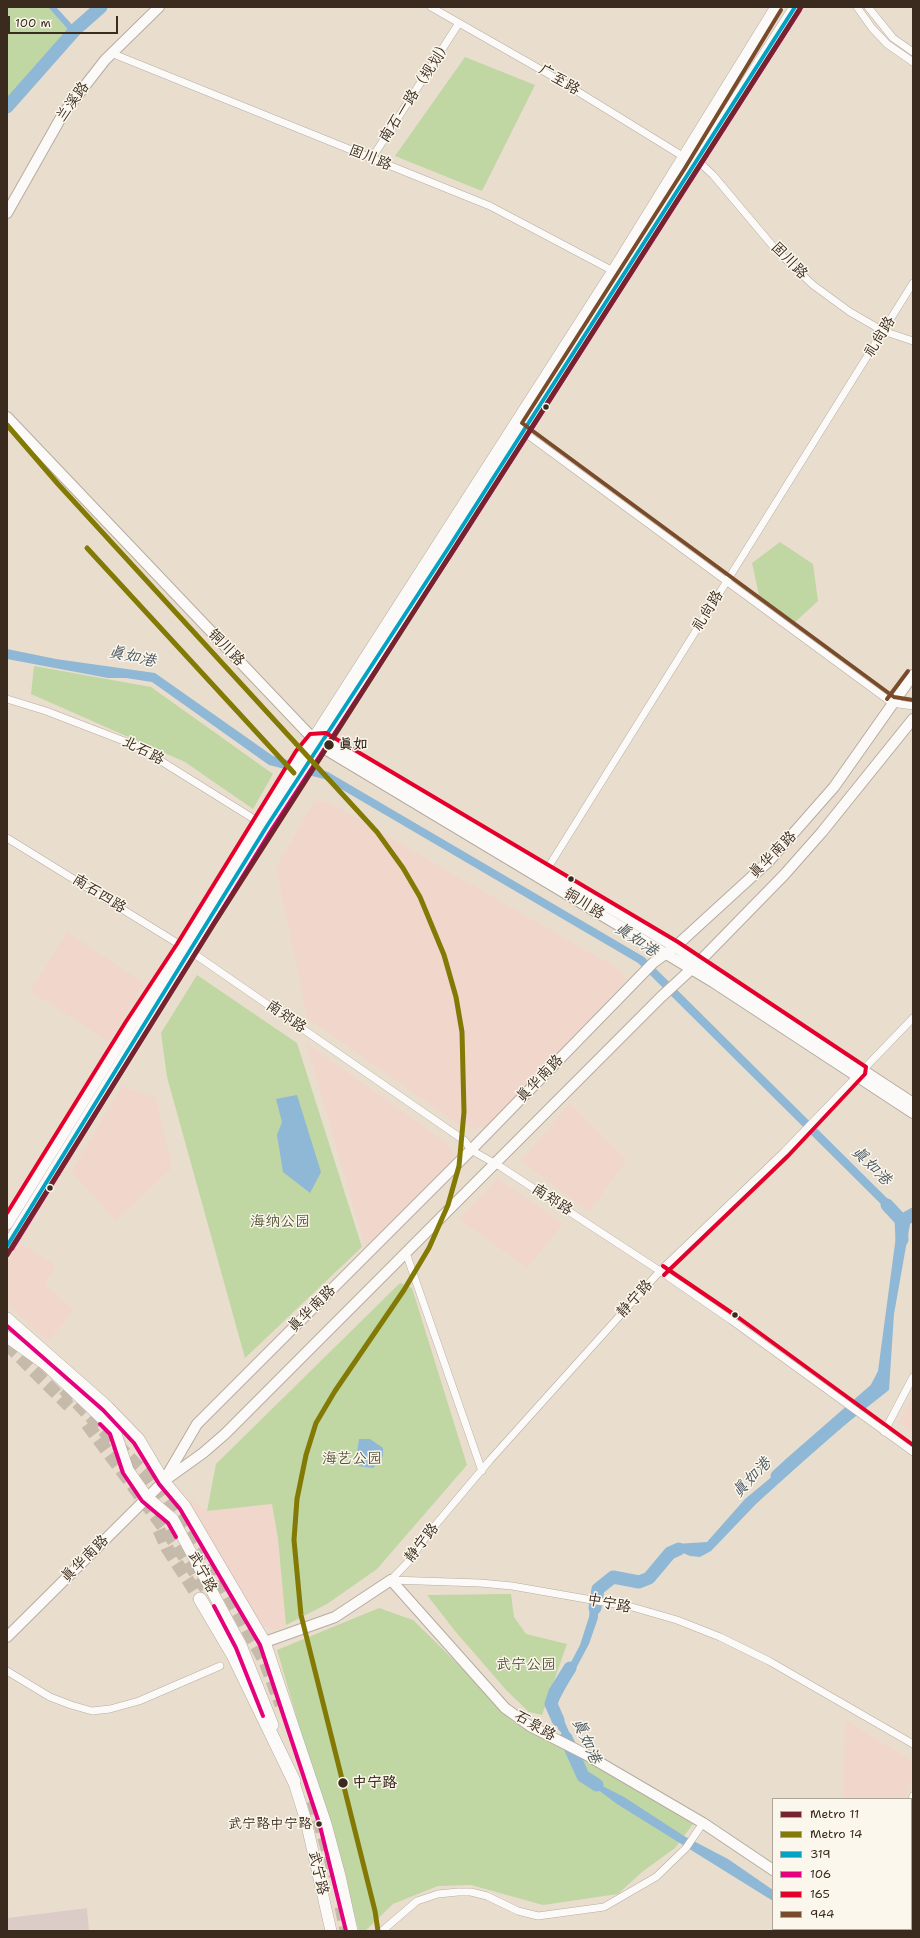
<!DOCTYPE html>
<meta charset="utf-8">
<style>
body{margin:0}
#map{position:relative;width:920px;height:1938px;overflow:hidden;background:#e9dece;font-family:"Shantell Sans",sans-serif}
canvas{display:block}
.frame{position:absolute;inset:0;border:8px solid #3b2a1e;pointer-events:none}
.legend{position:absolute;left:772px;top:1798px;width:140px;height:132px;box-sizing:border-box;background:#fbf7ec;border:1px solid #aea59a;margin:0;padding:5px 7px;list-style:none;font-size:12px;color:#3b2a1e}
.legend li{display:flex;align-items:center;gap:8px;height:20px}
.legend b{width:20px;border:1px solid #aea59a}
.scale{position:absolute;left:8px;top:16px;width:110px;height:18px;box-sizing:border-box;border:2px solid #3b2a1e;border-top:0;padding-left:5px;font-size:12px;line-height:14px;white-space:nowrap;color:#3b2a1e;-webkit-text-stroke:3px #fbf7ec;paint-order:stroke}
</style>
<div id="map">
<canvas width="920" height="1938"></canvas>
<div class="frame"></div>
<ul class="legend">
<li><b style="height:5px;background:#76232f"></b>Metro 11</li>
<li><b style="height:5px;background:#827a04"></b>Metro 14</li>
<li><b style="height:5px;background:#03a3c5"></b>319</li>
<li><b style="height:5px;background:#e5007d"></b>106</li>
<li><b style="height:5px;background:#e4002b"></b>165</li>
<li><b style="height:5px;background:#7a4b2a"></b>944</li>
</ul>
<div class="scale">100 m</div>
</div>
<script>
const g = document.querySelector('canvas').getContext('2d');
g.lineJoin = 'round';
function paint(path, color) { g.fillStyle = color; g.fill(path, 'evenodd'); }
const poly = rows => new Path2D(rows.map(r => 'M' + r).join(''));
function trace(path, color, width, dash) { g.strokeStyle = color; g.lineWidth = width; g.lineCap = dash ? 'butt' : 'round'; g.setLineDash(dash || []); g.stroke(path); }
function write(font, color, halo, rows, align = 'center') {
  g.font = font + ' "Shantell Sans","LXGW WenKai TC",sans-serif'; g.lineWidth = 3; g.setLineDash([]); g.textBaseline = 'middle'; g.strokeStyle = halo; g.fillStyle = color; for (const [text, x, y, turn = 0] of rows) {
    g.save(); g.translate(x, y); g.rotate((+turn || 0) * Math.PI / 180); g.textAlign = isNaN(turn) ? turn : align; if (halo) g.strokeText(text, 0, 0); g.fillText(text, 0, 0); g.restore();
  }
}
paint(poly([
 [315,800,330,803,615,967,621,972,626,981,493,1121,486,1126,478,1129,460,1126,307,1018,276,867],
 [67,932,144,983,109,1042,30,991],
 [306,1043,447,1143,453,1153,451,1163,446,1169,365,1247],
 [122,1086,156,1098,172,1168,116,1221,71,1172],
 [570,1103,627,1160,589,1212,521,1161],
 [498,1178,563,1224,527,1268,459,1219],
 [19,1243,56,1265,45,1284,74,1310,48,1342,7,1304,7,1263],
 [913,1395,913,1433,899,1423],
 [188,1498,207,1511,272,1504,278,1539,286,1625,279,1630,267,1628,262,1626,191,1507],
 [845,1720,913,1761,913,1781,904,1799,843,1799]
]), '#f1d6cc');
paint(poly([
 [87,1908,89,1931,7,1931,7,1918]
]), '#dcccc7');
paint(poly([
 [7,7,48,7,72,34,7,107],
 [465,57,535,85,482,191,395,156],
 [780,542,813,564,818,601,793,624,759,595,752,563],
 [34,666,151,687,273,774,253,809,185,762,31,694],
 [197,975,297,1043,362,1247,245,1358,167,1077,161,1033],
 [400,1283,412,1288,467,1465,377,1569,327,1604,286,1625,278,1539,272,1504,207,1511,216,1464],
 [511,1594,514,1617,526,1634,567,1644,542,1715,529,1712,507,1691,455,1631,427,1595],
 [379,1608,413,1620,458,1664,512,1721,609,1773,693,1824,675,1848,642,1872,618,1894,543,1905,471,1885,438,1886,393,1904,365,1931,359,1931,277,1650]
]), '#c0d6a3');
paint(poly([
 [48,7,56,7,76,29,72,34],
 [7,649,56,659,155,673,273,756,328,772,644,957,902,1213,913,1207,913,1222,910,1224,894,1314,889,1390,832,1435,756,1504,711,1551,700,1557,690,1556,676,1550,665,1559,649,1578,639,1586,613,1577,598,1589,598,1618,589,1644,557,1704,573,1741,566,1738,558,1729,551,1704,558,1687,580,1645,589,1617,592,1588,610,1573,622,1573,639,1578,646,1574,660,1557,676,1544,707,1542,745,1499,862,1402,878,1371,898,1221,638,963,324,779,269,765,152,682,126,678,108,678,7,659],
 [297,1095,321,1172,310,1193,283,1172,277,1135,282,1122,276,1099],
 [359,1439,370,1439,383,1448,383,1456,373,1468,359,1466,356,1459],
 [566,1752,573,1754,583,1776,624,1797,684,1836,728,1859,773,1890,773,1901,617,1804,581,1777]
]), '#8fb8d7');
trace(poly([
 [7,107,76,29,101,7],
 [887,1205,901,1220,902,1240],
 [777,1476,789,1465,875,1390],
 [595,1608,598,1589,613,1577,639,1582,649,1578,670,1553,679,1549],
 [558,1720,551,1704,555,1692,570,1668],
 [566,1738,583,1776,597,1785]
]), '#8fb8d7', 13);
trace(poly([
 [7,1344,69,1406],
 [64,1389,149,1478,211,1564,265,1662,281,1705],
 [87,1424,170,1536,208,1592],
 [159,1530,167,1548,200,1599],
 [313,1801,335,1876],
 [341,1907,346,1931]
]), '#c6baab', 13, [13, 6]);
const street = poly([
 [431,7,559,80,684,157,697,160,713,175,777,251,813,285,850,312,883,331,913,341],
 [857,7,872,28,887,44,913,62],
 [868,7,893,38,913,52],
 [111,53,490,206,615,272],
 [372,158,459,23],
 [521,430,892,703,913,706],
 [7,699,46,711,137,746,262,824],
 [7,838,190,951,465,1141,471,1150,501,1167,660,1271,731,1320,913,1452],
 [544,874,913,283],
 [406,1253,482,1471],
 [884,1432,913,1377],
 [391,1580,409,1561,427,1535,490,1460,660,1271,784,1152,913,1018],
 [391,1580,480,1583,512,1586,632,1607,677,1620,720,1637,769,1661,913,1744],
 [7,1671,50,1697,71,1705,92,1711,110,1709,139,1701,220,1666],
 [911,1802,913,1796],
 [382,1931,417,1901,438,1894,458,1892,471,1892,487,1896,518,1911,538,1916,604,1907,656,1877,686,1848,703,1823]
]);
const secondary = poly([
 [7,213,63,114,105,60,159,7],
 [7,417,320,746,713,982,913,1113],
 [317,739,325,739,675,947,913,1103],
 [166,1477,197,1424,471,1150,653,963,675,947,769,861,834,787,913,675],
 [7,1637,164,1481,203,1453,225,1434,661,997,698,963,784,875,822,832,913,719],
 [265,1642,335,1617,391,1580,505,1708,530,1726,585,1754,703,1823,773,1870],
 [842,1929,844,1931]
]);
const primary = poly([
 [7,1224,130,1026,182,947,301,754,313,739,613,271,776,7],
 [7,1246,267,826,451,544,795,7],
 [7,1318,107,1406,139,1439,164,1481,185,1506,265,1642,326,1824,340,1876,352,1931],
 [7,1337,46,1365,115,1431,128,1470,147,1497,173,1519,241,1645,273,1725],
 [291,1773,306,1821,331,1931]
]);
const highway = poly([
 [200,1599,233,1655,294,1781]
]);
trace(street, '#b5aca1', 8);
trace(secondary, '#b5aca1', 12);
trace(primary, '#b5aca1', 12);
trace(highway, '#b5aca1', 14);
trace(street, '#fcfaf8', 7);
trace(secondary, '#fcfaf8', 10);
trace(primary, '#fcfaf8', 11);
trace(highway, '#fcfaf8', 13);
trace(poly([
 [7,1246,267,826,451,544,795,7]
]), '#03a3c5', 4);
trace(poly([
 [12,1249,272,829,456,547,800,10],
 [7,1326,103,1410,134,1443,159,1484,180,1509,260,1645,320,1826,346,1931],
 [100,1424,110,1434,123,1473,142,1501,168,1523,176,1537],
 [214,1606,236,1648,263,1716]
]), '#e5007d', 4);
trace(poly([
 [7,1213,125,1023,177,944,296,751,310,734,326,733,678,942,866,1067,865,1074,788,1156,664,1275],
 [663,1266,735,1315,913,1445]
]), '#e4002b', 4);
trace(poly([
 [781,10,685,168,522,423,894,697,913,700],
 [887,699,908,671]
]), '#7a4b2a', 4);
trace(poly([
 [7,1255,215,922,801,7]
]), '#76232f', 5);
trace(poly([
 [7,425,58,484,377,832,403,868,420,897,444,955,456,997,462,1032,464,1112,459,1166,448,1205,429,1248,404,1290,335,1391,316,1423,306,1455,297,1499,294,1540,301,1615,375,1911,378,1931],
 [87,548,294,773]
]), '#827a04', 5);
for (const [x, y, r, color] of [
 [546,407,3.5,"#3b2a1e"],
 [329,745,5.5,"#3b2a1e"],
 [571,879,3.5,"#3b2a1e"],
 [50,1188,3.5,"#3b2a1e"],
 [735,1315,3.5,"#3b2a1e"],
 [343,1783,5.5,"#3b2a1e"],
 [319,1824,3.5,"#3b2a1e"]
]) { const dot = new Path2D(); dot.arc(x, y, r, 0, 2 * Math.PI); g.fillStyle = color; g.fill(dot); trace(dot, '#fbf7ec', 1.5); }
write('14px', '#3b2a1e', '#fbf7ec', [
 ["武宁路中宁路",312,1824]
], 'right');
write('15px', '#3b2a1e', '#fbf7ec', [
 ["广至路",559,80,31],
 ["南石一路（规划）",416,91,-57],
 ["兰溪路",73,102,-54],
 ["固川路",370,158,22],
 ["固川路",789,261,46],
 ["礼尚路",880,337,-58],
 ["礼尚路",708,611,-58],
 ["铜川路",226,648,46],
 ["北石路",143,751,27],
 ["真华南路",773,855,-45],
 ["南石四路",99,894,32],
 ["铜川路",584,904,32],
 ["南郑路",286,1017,35],
 ["真华南路",540,1079,-46],
 ["南郑路",552,1200,33],
 ["静宁路",635,1299,-48],
 ["真华南路",312,1309,-45],
 ["静宁路",422,1543,-52],
 ["真华南路",85,1559,-45],
 ["武宁路",202,1572,62],
 ["中宁路",609,1604,11],
 ["石泉路",535,1726,30],
 ["武宁路",318,1873,77]
]);
write('bold 15px', '#3b2a1e', '#fbf7ec', [
 ["真如",338,745],
 ["中宁路",352,1783]
], 'left');
write('15px', '#545336', '#fbf7ec', [
 ["海纳公园",280,1222],
 ["海艺公园",352,1459],
 ["武宁公园",526,1665]
]);
write('italic 16px', '#4b5660', '#fbf7ec', [
 ["真如港",132,657,13],
 ["真如港",636,940,34],
 ["真如港",871,1166,45],
 ["真如港",752,1478,-46],
 ["真如港",586,1741,66]
]);
</script>
